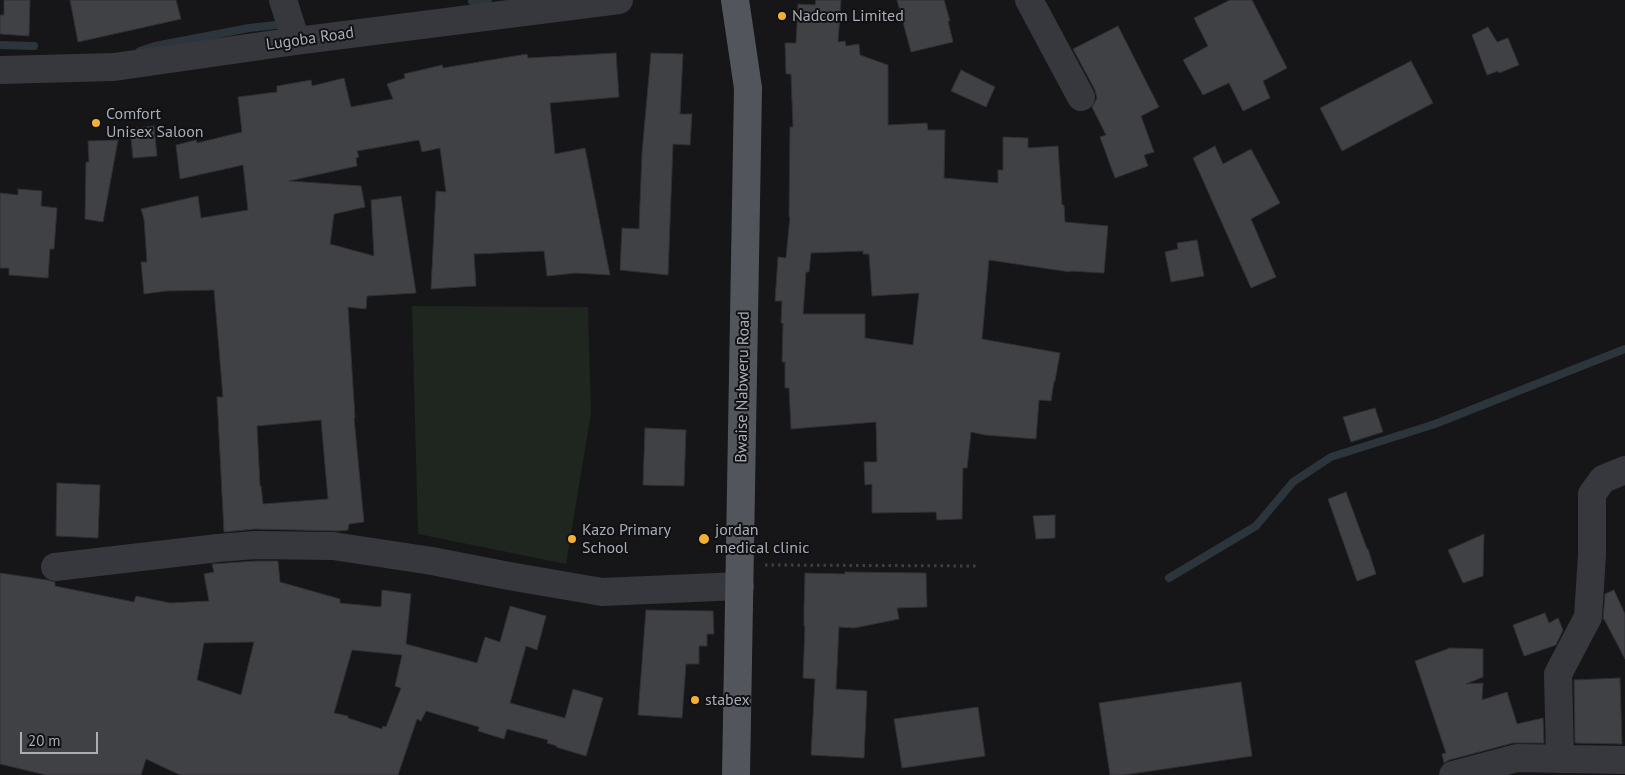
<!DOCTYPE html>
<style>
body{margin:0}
#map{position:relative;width:1625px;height:775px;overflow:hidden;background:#161618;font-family:"PT Sans",sans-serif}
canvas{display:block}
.scale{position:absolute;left:20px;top:732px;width:78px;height:22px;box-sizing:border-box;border:2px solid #a8adb8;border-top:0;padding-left:6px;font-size:15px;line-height:18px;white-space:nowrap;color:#a8adb8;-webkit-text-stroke:4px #111113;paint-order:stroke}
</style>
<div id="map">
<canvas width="1625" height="775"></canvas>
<div class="scale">20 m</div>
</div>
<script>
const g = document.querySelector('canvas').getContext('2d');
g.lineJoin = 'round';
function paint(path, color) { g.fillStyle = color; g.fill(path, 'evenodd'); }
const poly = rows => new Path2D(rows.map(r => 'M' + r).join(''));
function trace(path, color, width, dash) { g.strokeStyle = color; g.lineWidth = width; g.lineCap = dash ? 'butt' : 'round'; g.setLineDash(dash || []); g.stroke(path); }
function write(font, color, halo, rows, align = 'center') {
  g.font = font + ' "PT Sans",sans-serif'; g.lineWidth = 4; g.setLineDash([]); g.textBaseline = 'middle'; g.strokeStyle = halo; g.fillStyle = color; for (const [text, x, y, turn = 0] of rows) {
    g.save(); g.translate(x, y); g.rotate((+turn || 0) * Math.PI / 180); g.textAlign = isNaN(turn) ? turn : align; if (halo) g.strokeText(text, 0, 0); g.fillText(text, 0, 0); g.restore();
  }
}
paint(poly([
 [412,306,588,307,591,413,566,564,418,534]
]), '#1e261f');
trace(poly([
 [472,1,488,0],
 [0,45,34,46],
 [140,51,155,46,249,28,285,24],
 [1169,578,1256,526,1293,482,1331,457,1435,424,1625,349]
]), '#2c353c', 8);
const building = poly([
 [4,0,30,0,29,36,0,34,0,15,4,15,4,0],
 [70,0,176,0,181,19,78,42,70,0],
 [816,0,841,0,838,42,845,41,846,46,859,44,860,55,888,65,888,125,927,123,928,130,945,130,944,178,998,183,998,170,1003,170,1003,137,1028,138,1028,148,1058,146,1062,205,1064,205,1065,222,1108,226,1104,273,1070,271,1070,272,989,260,982,339,1060,353,1055,381,1054,381,1051,401,1039,400,1036,439,985,435,971,432,967,468,963,468,962,519,937,520,936,512,872,513,872,484,865,485,864,462,877,462,876,422,791,429,789,388,785,388,785,362,782,362,783,323,781,323,782,301,775,301,778,257,786,258,790,217,789,217,790,127,793,127,791,74,786,74,785,43,796,43,798,4,815,5,816,0],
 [863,251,863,254,869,254,872,296,919,293,913,345,865,338,865,314,803,314,806,272,809,272,811,253,863,251],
 [897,0,944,0,950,21,948,21,953,42,911,52,897,0],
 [1230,0,1252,0,1287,68,1263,81,1270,98,1243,111,1229,83,1203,95,1183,60,1208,46,1194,18,1230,0],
 [1118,26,1159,107,1141,116,1154,152,1144,155,1148,166,1115,178,1100,137,1106,135,1092,107,1097,98,1095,90,1073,49,1118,26],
 [1488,27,1497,42,1508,38,1519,65,1499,73,1498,71,1487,75,1472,35,1488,27],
 [616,53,619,97,550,103,555,154,585,148,610,275,576,273,547,276,544,251,474,254,476,286,431,289,436,191,446,192,440,148,422,152,419,140,357,151,359,157,356,158,357,166,289,181,361,186,365,207,334,214,330,244,374,256,371,200,401,196,416,293,367,296,366,309,348,307,355,418,354,418,364,522,349,524,348,530,339,531,255,529,224,532,217,397,223,397,214,290,166,291,144,294,141,262,147,262,144,219,141,209,198,196,201,218,248,210,243,165,180,179,176,145,196,140,197,143,242,132,238,97,277,92,277,86,311,80,312,86,344,78,351,107,393,99,387,84,405,78,404,74,442,65,443,68,527,54,528,58,616,53],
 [321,420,328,499,263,504,261,486,260,486,257,426,321,420],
 [651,53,683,54,680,114,692,114,690,145,673,144,668,275,620,270,622,228,639,229,642,153,651,53],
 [1411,61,1433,103,1342,151,1320,108,1411,61],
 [961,70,995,87,986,107,951,91,961,70],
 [154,126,157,156,133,158,130,129,154,126],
 [118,140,103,222,85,219,86,162,89,162,88,141,118,140],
 [1215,146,1223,164,1251,149,1280,203,1251,219,1276,277,1251,288,1193,158,1215,146],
 [18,189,42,191,41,206,57,208,54,249,50,249,48,278,9,275,9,268,0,268,0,193,18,195,18,189],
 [1197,240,1204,276,1171,282,1165,252,1178,249,1177,243,1197,240],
 [1375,408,1383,432,1351,442,1343,417,1375,408],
 [645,428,686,430,684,486,643,485,645,428],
 [57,483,100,485,98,538,56,536,57,483],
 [1346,492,1367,549,1368,549,1376,574,1357,581,1328,499,1346,492],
 [1055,515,1055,538,1036,539,1033,516,1055,515],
 [1484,534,1483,576,1463,583,1448,550,1484,534],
 [256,561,278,561,280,582,340,599,340,603,381,607,382,590,411,594,406,644,477,663,485,637,500,642,510,606,546,616,537,650,526,646,510,703,565,718,573,689,603,698,586,756,556,747,557,746,547,743,548,740,507,729,504,739,478,731,479,727,426,711,421,721,417,719,398,775,180,775,146,759,141,775,46,775,0,764,0,573,47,580,55,582,55,586,134,602,136,596,170,603,209,601,204,574,214,572,212,564,256,561],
 [254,642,241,695,197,680,204,643,254,642],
 [352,650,402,655,395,686,401,688,386,727,383,726,382,729,348,718,348,716,334,713,352,650],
 [845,572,926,573,927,607,897,608,899,619,854,628,839,627,836,689,867,691,864,758,811,755,815,679,803,678,805,626,804,626,804,608,805,573,845,574,845,572],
 [1614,590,1625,614,1625,659,1604,619,1603,620,1605,594,1614,590],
 [646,610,713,611,714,634,707,634,707,646,699,646,699,664,686,664,682,718,638,715,646,610],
 [1545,613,1549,623,1558,618,1563,630,1556,645,1524,656,1513,625,1545,613],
 [1450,648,1483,649,1483,677,1466,684,1483,683,1482,700,1507,692,1517,724,1543,718,1544,743,1513,743,1449,760,1444,763,1442,754,1446,753,1415,661,1450,648],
 [1620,678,1622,744,1575,743,1574,680,1620,678],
 [1241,682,1252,756,1124,775,1110,775,1099,703,1241,682],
 [978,707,985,756,902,768,894,719,978,707]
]);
paint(building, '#404145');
trace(building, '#303034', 1);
trace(poly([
 [765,565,978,566]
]), '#3d3f44', 3, [2.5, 4]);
trace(poly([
 [283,0,296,41],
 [1029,0,1081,97],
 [0,70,114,67,296,41,619,0],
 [55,567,218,548,255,545,333,546,432,561,509,576,602,592,740,586],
 [1560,759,1558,674,1588,617,1592,555,1592,494,1603,479,1625,470],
 [1453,775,1517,758,1625,760]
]), '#37383d', 28);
trace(poly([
 [735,0,748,88,736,775]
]), '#53555c', 28);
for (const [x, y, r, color] of [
 [782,16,5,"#f2b134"],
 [96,123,5,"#f2b134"],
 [572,539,5,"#f2b134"],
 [704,539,6,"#f2b134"],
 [695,700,5,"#f2b134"]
]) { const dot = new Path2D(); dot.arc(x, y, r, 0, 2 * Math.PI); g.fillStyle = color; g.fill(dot); trace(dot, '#111113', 2); }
write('16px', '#a8adb8', '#111113', [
 ["Nadcom Limited",792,16],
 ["Comfort",106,114],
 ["Unisex Saloon",106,132],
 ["Kazo Primary",582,530],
 ["School",582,548],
 ["jordan",715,530],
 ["medical clinic",715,548],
 ["stabex",705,700]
], 'left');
write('16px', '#a8adb8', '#111113', [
 ["Lugoba Road",310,39,-8],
 ["Bwaise Nabweru Road",743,387,-89]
]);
</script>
